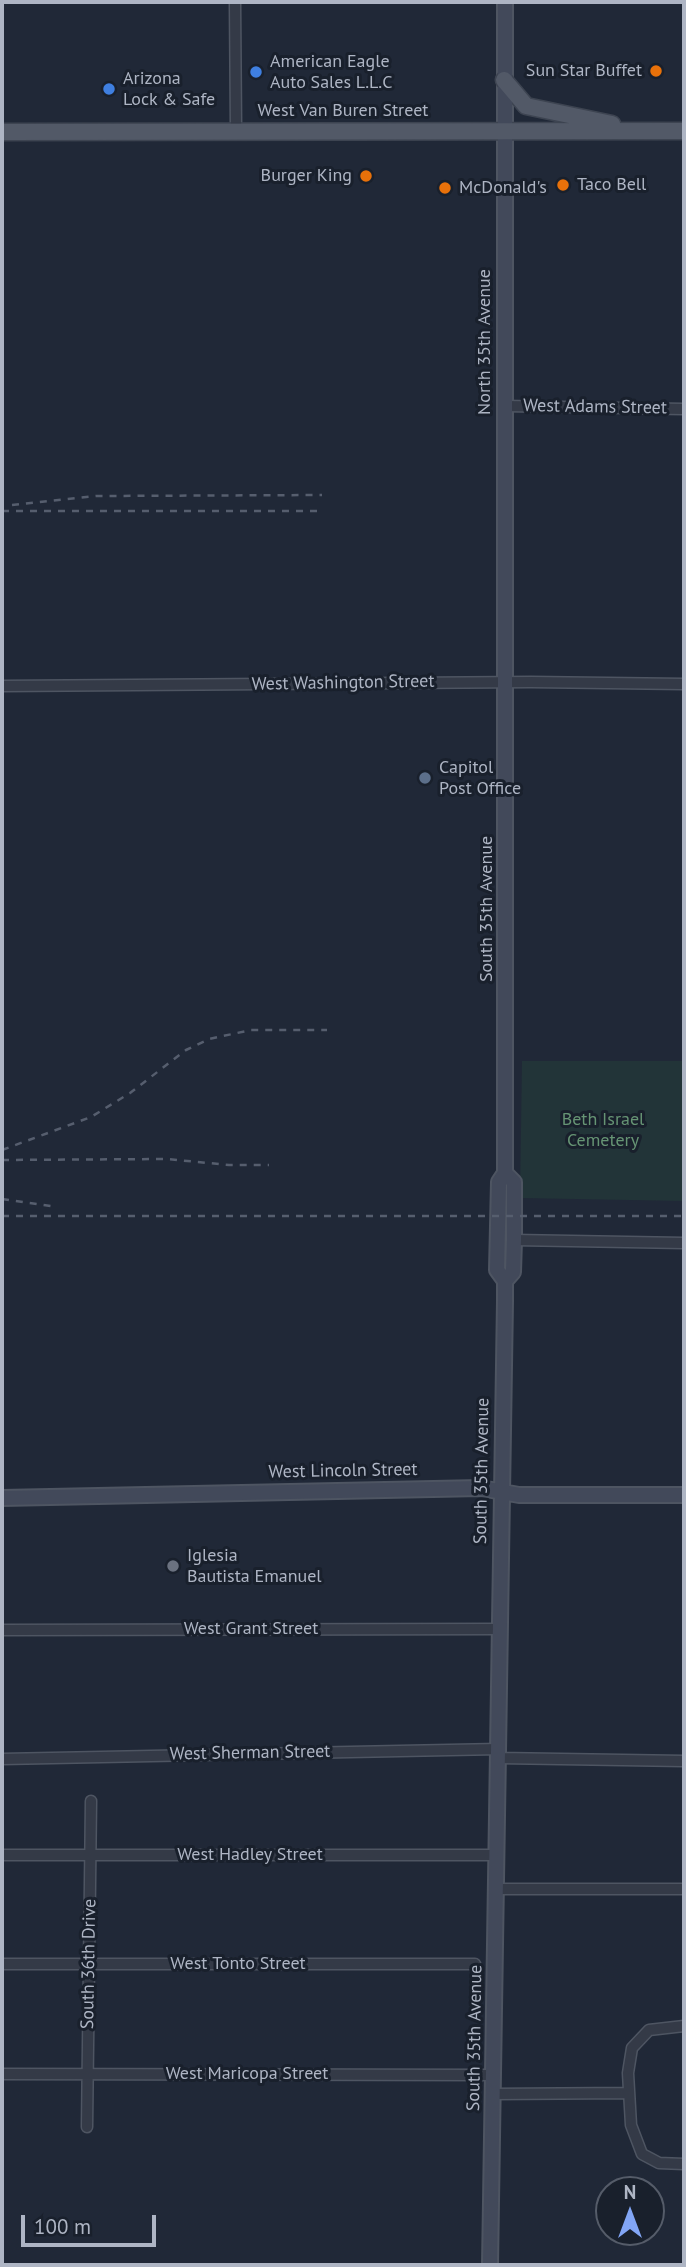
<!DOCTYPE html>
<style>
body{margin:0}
#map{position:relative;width:686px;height:2267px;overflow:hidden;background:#202837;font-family:"PT Sans",sans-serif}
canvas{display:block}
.frame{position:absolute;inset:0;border:4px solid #aeb5c4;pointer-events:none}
.north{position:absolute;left:595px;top:2176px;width:70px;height:70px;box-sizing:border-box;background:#19202c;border:2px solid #555c69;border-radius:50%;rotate:0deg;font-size:19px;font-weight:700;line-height:28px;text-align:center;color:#aeb5c4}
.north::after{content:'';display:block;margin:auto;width:24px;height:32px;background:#82a6f6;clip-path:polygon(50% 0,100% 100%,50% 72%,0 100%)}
.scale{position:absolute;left:21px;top:2215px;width:135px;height:32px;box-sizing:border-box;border:4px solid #aeb5c4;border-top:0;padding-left:9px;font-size:21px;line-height:24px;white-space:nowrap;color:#aeb5c4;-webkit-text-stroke:5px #19202c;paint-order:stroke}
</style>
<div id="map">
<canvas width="686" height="2267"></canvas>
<div class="frame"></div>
<div class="north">N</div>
<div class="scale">100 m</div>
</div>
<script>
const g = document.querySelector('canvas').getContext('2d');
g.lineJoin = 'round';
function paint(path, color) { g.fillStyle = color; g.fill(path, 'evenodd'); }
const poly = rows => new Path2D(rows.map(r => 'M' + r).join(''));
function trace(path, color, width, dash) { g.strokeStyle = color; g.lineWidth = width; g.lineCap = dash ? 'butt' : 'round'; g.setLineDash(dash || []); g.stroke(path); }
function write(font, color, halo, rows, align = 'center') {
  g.font = font + ' "PT Sans",sans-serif'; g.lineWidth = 6; g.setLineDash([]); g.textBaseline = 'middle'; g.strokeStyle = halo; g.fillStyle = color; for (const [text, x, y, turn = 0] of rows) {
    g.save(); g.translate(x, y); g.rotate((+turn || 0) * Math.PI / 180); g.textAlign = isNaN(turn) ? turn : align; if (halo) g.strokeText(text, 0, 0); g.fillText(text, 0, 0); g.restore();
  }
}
paint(poly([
 [522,1061,684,1061,684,1201,520,1198]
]), '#223438');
const street = poly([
 [235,2,236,130],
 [505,406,684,409],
 [2,686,531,682,684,684],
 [514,1240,684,1243],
 [2,1630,501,1629],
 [499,1758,684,1761],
 [2,1759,499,1749],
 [2,1855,497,1855],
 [496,1889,684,1889],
 [2,1964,475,1964],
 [684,2026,649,2030,632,2048,628,2073,631,2125,642,2154,659,2163,684,2164],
 [2,2074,493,2075],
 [493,2094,629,2093],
 [87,2127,91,1801]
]);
const secondary = poly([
 [505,1281,513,1272,514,1240,514,1182,505,1173],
 [2,1498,481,1488,519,1495,684,1495],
 [490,2265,505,1301,505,1281,497,1270,499,1182,505,1173,505,2]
]);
const primary = poly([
 [504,80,526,106,612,124],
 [2,132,684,131]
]);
trace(street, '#4e5562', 13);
trace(secondary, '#4e5562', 18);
trace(primary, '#3d4451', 19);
trace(street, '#343a47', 10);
trace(secondary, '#42495a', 14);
trace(primary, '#525967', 16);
trace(poly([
 [12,505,96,496,322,495],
 [2,511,323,511],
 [2,1150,91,1117,130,1093,186,1050,209,1039,251,1030,327,1030],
 [2,1160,167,1159,229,1165,269,1165],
 [2,1199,57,1207],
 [2,1216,684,1216]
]), '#565e6e', 2.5, [7, 7]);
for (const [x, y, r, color] of [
 [656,71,7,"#e8710a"],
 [256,72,7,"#3f7fe0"],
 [109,89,7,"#3f7fe0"],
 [366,176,7,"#e8710a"],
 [563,185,7,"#e8710a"],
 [445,188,7,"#e8710a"],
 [425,778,7,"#5c6f8a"],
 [173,1566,7,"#6b7280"]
]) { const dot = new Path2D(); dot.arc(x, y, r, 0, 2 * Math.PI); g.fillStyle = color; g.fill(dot); trace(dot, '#19202c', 2.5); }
write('18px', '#aeb5c4', '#19202c', [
 ["American Eagle",270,62],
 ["Auto Sales L.L.C",270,83],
 ["Sun Star Buffet",642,71,"right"],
 ["Arizona",123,79],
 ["Lock & Safe",123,100],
 ["Burger King",352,176,"right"],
 ["Taco Bell",577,185],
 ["McDonald's",459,188],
 ["Capitol",439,768],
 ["Post Office",439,789],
 ["Iglesia",187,1556],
 ["Bautista Emanuel",187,1577]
], 'left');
write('18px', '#aeb5c4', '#19202c', [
 ["West Van Buren Street",343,111],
 ["North 35th Avenue",485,342,-90],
 ["West Adams Street",595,407,1],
 ["West Washington Street",343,683,-1],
 ["South 35th Avenue",487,909,-90],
 ["West Lincoln Street",343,1471,-1],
 ["South 35th Avenue",482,1471,-89],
 ["West Grant Street",251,1629],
 ["West Sherman Street",250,1753,-1],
 ["West Hadley Street",250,1855],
 ["South 36th Drive",89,1964,-89],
 ["West Tonto Street",238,1964],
 ["South 35th Avenue",475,2038,-89],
 ["West Maricopa Street",247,2074]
]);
write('18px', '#669474', '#19202c', [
 ["Beth Israel",603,1120],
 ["Cemetery",603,1141]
]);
</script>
